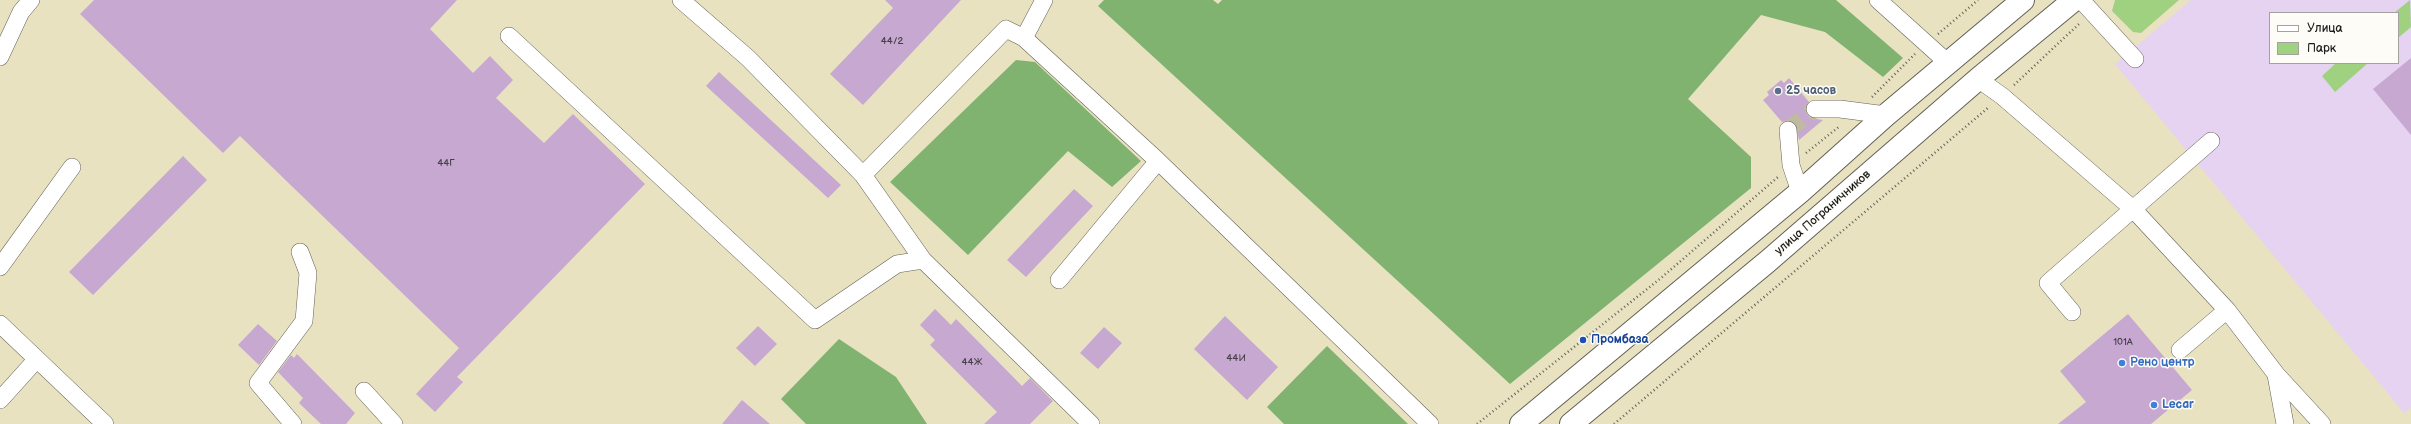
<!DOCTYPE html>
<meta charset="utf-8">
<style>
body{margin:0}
#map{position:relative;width:2411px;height:424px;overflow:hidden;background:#e8e2c1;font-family:"Balsamiq Sans",sans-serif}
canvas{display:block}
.legend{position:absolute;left:2269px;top:12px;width:130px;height:52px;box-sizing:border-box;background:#fdfcf7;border:1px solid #a3a29f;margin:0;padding:5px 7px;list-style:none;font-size:12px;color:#1c1c1c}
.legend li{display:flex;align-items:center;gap:8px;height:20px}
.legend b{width:20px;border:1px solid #a3a29f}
</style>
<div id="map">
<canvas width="2411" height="424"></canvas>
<ul class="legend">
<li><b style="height:5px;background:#fff"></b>Улица</li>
<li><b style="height:11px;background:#9fd181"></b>Парк</li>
</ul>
</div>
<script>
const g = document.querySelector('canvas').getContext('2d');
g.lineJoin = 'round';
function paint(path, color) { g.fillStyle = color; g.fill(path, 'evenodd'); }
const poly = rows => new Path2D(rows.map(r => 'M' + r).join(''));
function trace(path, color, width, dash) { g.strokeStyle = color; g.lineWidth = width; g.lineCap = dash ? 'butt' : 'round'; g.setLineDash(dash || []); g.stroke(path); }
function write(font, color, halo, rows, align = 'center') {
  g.font = font + ' "Balsamiq Sans",sans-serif'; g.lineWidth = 3; g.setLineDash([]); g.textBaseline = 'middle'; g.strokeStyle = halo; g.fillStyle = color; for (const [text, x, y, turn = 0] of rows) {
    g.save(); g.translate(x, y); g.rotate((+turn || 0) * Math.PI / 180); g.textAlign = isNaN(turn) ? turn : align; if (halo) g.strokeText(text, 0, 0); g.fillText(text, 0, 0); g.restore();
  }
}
paint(poly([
 [2191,0,2411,0,2411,408,2404,413,2115,64],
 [2270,13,2398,13,2398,63,2270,63]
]), '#e5d3f1');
paint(poly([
 [2115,0,2179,0,2141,33,2133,32,2112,11],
 [2410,0,2411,27,2398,38,2398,13,2394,13],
 [2336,63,2368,63,2335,92,2322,76]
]), '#9fd181');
paint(poly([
 [1104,0,1213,0,1218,4,1222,0,1836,0,1903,58,1883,77,1825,32,1761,15,1688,99,1751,157,1751,188,1510,384,1098,6],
 [1016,60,1035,62,1141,161,1112,187,1068,151,968,255,890,182],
 [839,339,896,377,927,424,806,424,781,399],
 [1327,346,1408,424,1284,424,1267,407]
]), '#7fb36f');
paint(poly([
 [94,0,457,0,430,29,473,73,490,56,513,80,496,98,544,143,573,114,645,184,457,377,463,382,435,412,416,394,459,348,240,136,223,153,80,14],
 [885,0,961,0,863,105,830,74,893,8],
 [2411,58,2411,135,2373,89],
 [719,72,841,185,828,198,706,86],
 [1789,78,1809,102,1805,109,1807,114,1810,118,1823,120,1799,140,1796,124,1788,120,1782,122,1763,100,1769,95,1767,92,1781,80,1784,83],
 [183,156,207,180,93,295,69,272],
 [1074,189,1093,206,1026,277,1007,260],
 [935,309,951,325,956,319,1022,386,1030,378,1053,401,1030,424,984,424,997,412,930,345,935,340,920,325],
 [2128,314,2192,390,2151,424,2058,424,2086,402,2060,371],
 [1225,316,1278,367,1247,400,1194,349],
 [258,324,277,341,259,365,238,345],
 [758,326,777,344,755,366,736,348],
 [1104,327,1122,343,1098,369,1080,353],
 [297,354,355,413,346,424,321,424,299,403,303,398,278,372,291,355,294,358],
 [742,400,770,424,722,424]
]), '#c6a8d1');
trace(poly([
 [1788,130,1815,109]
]), '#bfbaa0', 17, [17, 8]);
const minor = poly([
 [681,0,748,58,863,175],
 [1878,0,1948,63],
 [2081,0,2135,59],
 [509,36,815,320,897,264,923,260],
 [1024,38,1044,0],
 [0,57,21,12,31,0],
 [1978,79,2002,96,2133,209,2227,310,2276,374,2322,424],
 [1815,109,1840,109,1886,115],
 [1788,130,1791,165,1800,192],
 [0,267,72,167],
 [1059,280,1158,161],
 [2072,312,2048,283,2211,141],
 [0,324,105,424],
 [2180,350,2227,310],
 [2276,375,2285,424],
 [364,391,394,424],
 [0,400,36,360],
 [293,424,258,383,304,321,308,273,300,252],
 [1091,424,923,260,863,175,1006,29,1024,38,1158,161,1430,424]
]);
const major = poly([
 [1521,424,1800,192,1886,115,2023,0],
 [1571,424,1767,262,1978,79,2074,0]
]);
trace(minor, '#636156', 18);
trace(major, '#636156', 24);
trace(poly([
 [1938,34,1978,0],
 [2014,85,2080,23],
 [1872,97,1915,54],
 [1806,153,1840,126],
 [1477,424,1661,278,1778,177],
 [1614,424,1989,107]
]), '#636156', 2.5, [1, 3]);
trace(minor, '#fff', 17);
trace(major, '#fff', 22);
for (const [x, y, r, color] of [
 [1778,91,4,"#5c6f8a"],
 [1583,340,4,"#1a4fb4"],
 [2122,363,4,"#3f7fe0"],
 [2154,405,4,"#3f7fe0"]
]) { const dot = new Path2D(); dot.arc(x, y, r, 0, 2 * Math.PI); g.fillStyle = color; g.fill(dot); trace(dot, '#fdfcf7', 1.5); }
write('10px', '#463f49', null, [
 ["44/2",892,41],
 ["44Г",446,163],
 ["101А",2123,342],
 ["44И",1236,358],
 ["44Ж",972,362]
]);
write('bold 12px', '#4e5e75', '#fdfcf7', [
 ["25 часов",1786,91]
], 'left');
write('12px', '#1c1c1c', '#fdfcf7', [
 ["улица Пограничников",1823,213,-41]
]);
write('bold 12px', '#164399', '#fdfcf7', [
 ["Промбаза",1591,340]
], 'left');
write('bold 12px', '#366cbe', '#fdfcf7', [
 ["Рено центр",2130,363],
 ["Lecar",2162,405]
], 'left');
</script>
